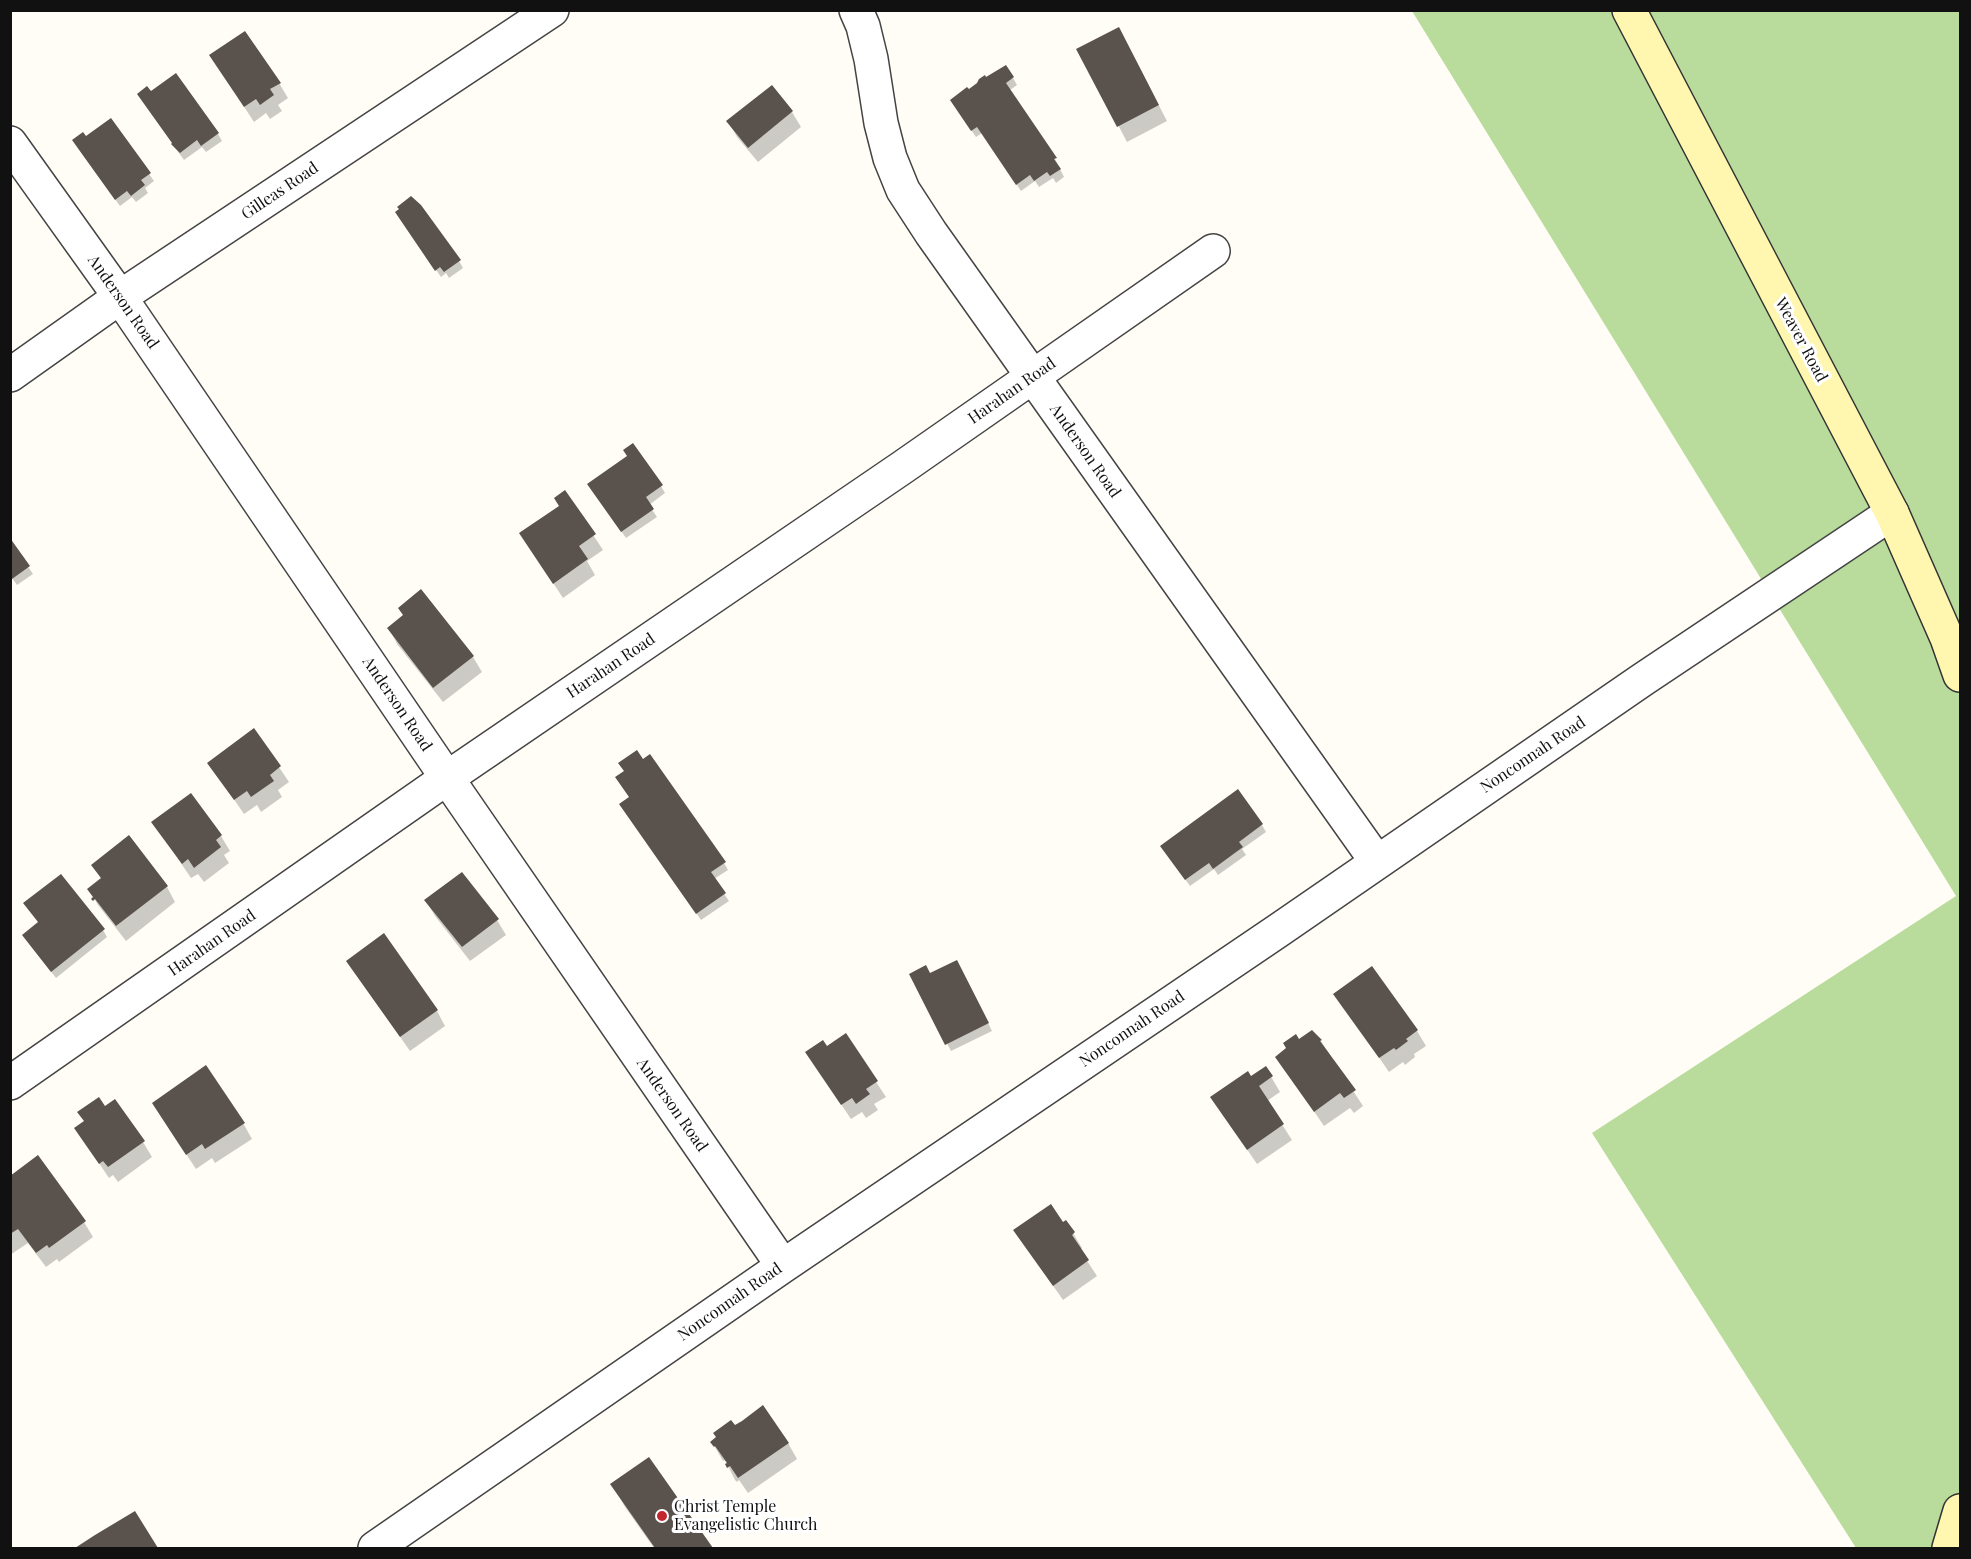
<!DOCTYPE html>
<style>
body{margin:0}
#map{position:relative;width:1971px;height:1559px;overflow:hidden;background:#fffdf5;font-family:"Playfair Display",serif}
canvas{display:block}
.frame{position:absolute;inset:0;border:12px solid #111;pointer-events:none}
</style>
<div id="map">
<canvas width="1971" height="1559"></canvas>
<div class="frame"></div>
</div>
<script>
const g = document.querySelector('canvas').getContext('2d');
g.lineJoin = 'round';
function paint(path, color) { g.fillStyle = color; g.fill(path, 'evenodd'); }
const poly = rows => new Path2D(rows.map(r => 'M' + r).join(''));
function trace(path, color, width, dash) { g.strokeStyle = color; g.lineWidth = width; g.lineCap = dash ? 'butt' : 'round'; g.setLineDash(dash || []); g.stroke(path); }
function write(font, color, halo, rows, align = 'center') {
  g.font = font + ' "Playfair Display",serif'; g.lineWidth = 6; g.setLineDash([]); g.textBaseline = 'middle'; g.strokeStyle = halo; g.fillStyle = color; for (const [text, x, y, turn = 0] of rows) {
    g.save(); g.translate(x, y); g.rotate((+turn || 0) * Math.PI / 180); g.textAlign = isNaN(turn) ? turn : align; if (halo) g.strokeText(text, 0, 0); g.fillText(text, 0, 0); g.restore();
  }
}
paint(poly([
 [1412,11,1960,11,1960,1548,1856,1548,1592,1133,1956,896]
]), '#b9dc9c');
paint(poly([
 [1127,44,1167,121,1127,142,1078,49],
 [211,56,279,83,288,98,278,105,282,111,270,119,266,113,254,122],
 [1013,78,1017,85,1010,90,1055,159,1064,177,1056,183,1053,178,1039,187,1035,181,1021,191,982,133,976,137,956,108,968,91],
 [151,94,218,134,222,141,206,152,202,147,184,160,173,145],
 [792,112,801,127,758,162,737,137,728,121],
 [111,120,154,181,145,188,148,193,136,202,132,197,120,206,78,148,86,139],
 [401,220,459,261,463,268,449,278,446,273,441,277],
 [661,486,665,493,649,505,657,517,626,538,593,491],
 [565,492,603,550,587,561,595,575,563,598,521,534,561,506],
 [10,541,33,574,17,585,12,578,10,579],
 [421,592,473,657,482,672,443,702,397,644,389,628,404,616],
 [254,730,289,782,278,790,282,797,261,812,257,805,244,814,209,763],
 [626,772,724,863,728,870,714,879,729,901,701,920,625,811,630,797],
 [153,822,221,836,230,851,224,855,229,863,204,882,198,874,191,878],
 [1262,825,1266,832,1242,849,1246,855,1218,875,1214,869,1190,886,1166,853],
 [93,865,167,887,175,902,126,941,98,905,89,890,102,880],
 [426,901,497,920,506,935,470,961,435,916],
 [103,930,107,937,56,978,28,942],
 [347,961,437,1011,445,1026,410,1051],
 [961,969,992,1031,951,1051,911,974,930,975],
 [1335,994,1417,1031,1426,1046,1414,1054,1415,1057,1405,1065,1403,1062,1389,1072],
 [1312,1032,1321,1041,1363,1106,1354,1113,1350,1108,1324,1126,1277,1057],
 [845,1035,886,1097,874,1104,878,1110,866,1118,862,1112,851,1119,816,1067,827,1048],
 [1266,1068,1280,1092,1267,1101,1292,1140,1257,1164,1212,1098,1251,1079],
 [105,1108,143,1142,152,1157,118,1182,113,1175,109,1178,76,1129],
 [163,1119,243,1123,252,1139,215,1163,212,1158,196,1169],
 [10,1177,84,1222,93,1237,59,1262,57,1259,46,1267,28,1243,10,1255],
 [1063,1224,1073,1233,1082,1248,1080,1250,1097,1276,1063,1300,1015,1231],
 [743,1422,788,1443,797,1459,748,1493,739,1480,737,1482,735,1480,725,1460,723,1461,712,1442,734,1426],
 [649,1459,711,1548,654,1548,625,1507,612,1484],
 [135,1513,156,1548,79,1548]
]), '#0003');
paint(poly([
 [1119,27,1159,105,1117,127,1076,49],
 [245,31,281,83,270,89,274,95,260,105,256,99,244,107,209,55],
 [1006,65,1014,77,1006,83,1057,158,1054,159,1061,169,1050,176,1047,172,1034,181,1030,175,1016,185,977,127,971,131,950,100,967,87,969,89,977,83,979,79,985,75,986,77],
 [176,73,219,133,201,146,197,140,180,153,171,144,172,143,137,94,147,86,151,91],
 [772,85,793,111,748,148,726,121],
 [111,118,151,173,141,180,145,185,131,196,127,191,115,200,72,140,83,132,86,136],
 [411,196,421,205,461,260,444,272,440,267,435,271,395,212,399,209,397,207],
 [633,443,663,485,646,497,654,509,621,532,587,484,627,456,623,450],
 [565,490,596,534,579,546,588,559,553,584,519,533,559,506,554,498],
 [10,538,30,566,12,579,10,577],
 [421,589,474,656,433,688,387,628,403,615,398,608],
 [254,728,281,766,270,775,274,781,251,797,247,791,234,800,207,763],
 [637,750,643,759,650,754,726,862,711,872,726,893,696,914,619,804,629,797,615,777,624,771,618,763],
 [1238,789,1263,824,1239,842,1243,847,1213,869,1209,863,1185,880,1160,846],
 [191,793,222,835,216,840,221,847,194,868,188,859,182,864,151,822],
 [129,835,168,886,116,926,95,899,93,901,91,899,93,897,87,889,101,878,91,865],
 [462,872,499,919,462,947,424,900],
 [61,874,105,929,51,972,22,935,38,922,23,903],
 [384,933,438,1010,400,1037,346,961],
 [957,960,989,1023,945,1045,909,974,926,965,930,973],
 [1372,966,1418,1030,1406,1039,1408,1041,1396,1050,1394,1048,1379,1058,1333,994],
 [1312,1030,1322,1040,1320,1041,1356,1090,1344,1098,1340,1093,1314,1112,1275,1057,1286,1048,1283,1043,1296,1034,1299,1039],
 [846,1033,878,1081,866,1089,870,1094,856,1104,852,1098,841,1105,805,1052,823,1040,827,1046],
 [206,1065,245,1123,205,1149,202,1144,186,1155,152,1103],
 [1266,1066,1273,1076,1259,1086,1284,1124,1247,1150,1210,1097,1248,1071,1251,1076],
 [99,1097,105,1106,115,1099,145,1141,108,1167,103,1161,99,1164,74,1128,84,1121,77,1112],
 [38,1155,86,1221,49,1248,47,1245,36,1253,18,1229,10,1234,10,1176],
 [1051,1204,1063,1222,1066,1220,1075,1232,1072,1235,1089,1260,1053,1286,1013,1230],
 [763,1405,789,1443,738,1478,730,1466,727,1468,725,1464,727,1463,715,1446,714,1447,710,1442,716,1437,713,1433,731,1420,735,1425,742,1421],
 [649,1457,713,1548,655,1548,610,1484],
 [135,1511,158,1548,75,1548,95,1535]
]), '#5a524d');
const street = poly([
 [856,10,863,26,871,59,881,123,890,158,903,190,931,233,1377,862],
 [10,143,120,297,447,778,783,1266],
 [10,375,120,297,552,10],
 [10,1083,447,778,903,467,1213,251],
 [375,1548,783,1266,1279,930,1642,680,1892,513]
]);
const secondary = poly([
 [1629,10,1892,513,1947,638,1960,675],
 [1949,1548,1960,1511]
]);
trace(street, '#444', 36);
trace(secondary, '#333', 36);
trace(street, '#fff', 33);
trace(secondary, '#fff6b0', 33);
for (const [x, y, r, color] of [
 [662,1516,6,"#c4262e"]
]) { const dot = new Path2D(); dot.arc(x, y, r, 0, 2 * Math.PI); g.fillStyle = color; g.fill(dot); trace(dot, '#fff', 2); }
write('16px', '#111', '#fff', [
 ["Gilleas Road",280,191,-34],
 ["Anderson Road",123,302,55],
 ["Weaver Road",1801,340,62],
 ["Harahan Road",1012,391,-35],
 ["Anderson Road",1085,451,55],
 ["Harahan Road",611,666,-34],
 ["Anderson Road",397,704,56],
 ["Nonconnah Road",1533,755,-34],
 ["Harahan Road",212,943,-35],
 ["Nonconnah Road",1132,1029,-34],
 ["Anderson Road",672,1105,55],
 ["Nonconnah Road",730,1302,-35]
]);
write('16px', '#111', '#fff', [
 ["Christ Temple",674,1507],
 ["Evangelistic Church",674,1525]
], 'left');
</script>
